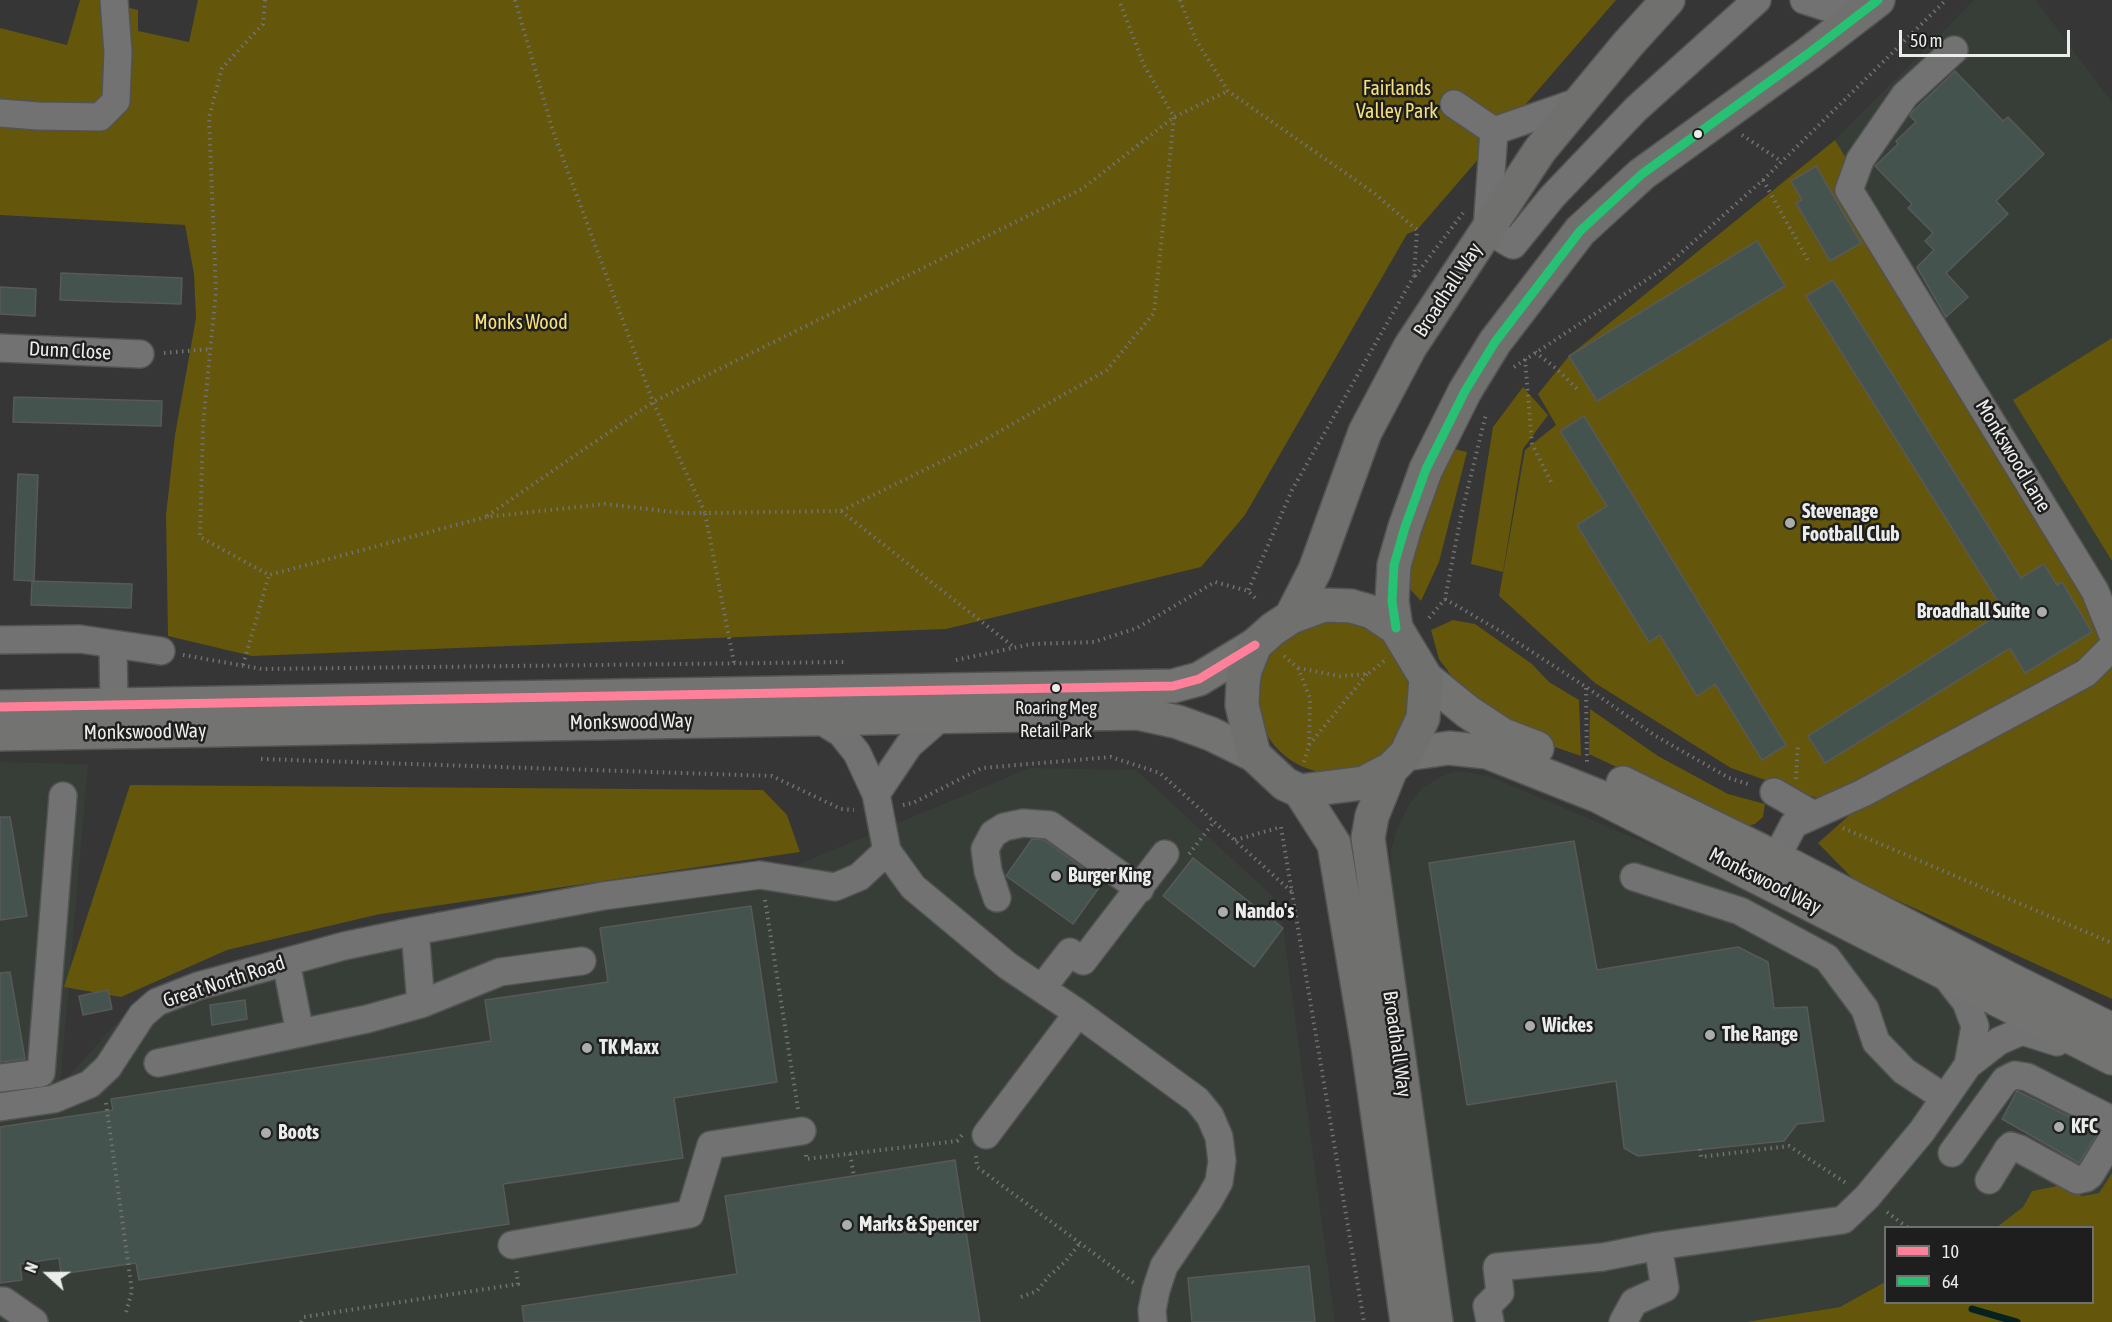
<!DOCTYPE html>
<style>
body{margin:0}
#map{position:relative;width:2112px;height:1322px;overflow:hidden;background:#353635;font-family:"Asap Condensed",sans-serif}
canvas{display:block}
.legend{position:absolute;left:1884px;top:1226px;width:210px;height:78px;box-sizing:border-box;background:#1d1e1d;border:2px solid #6f716f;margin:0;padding:8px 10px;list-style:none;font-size:18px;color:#ebedeb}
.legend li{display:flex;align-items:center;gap:12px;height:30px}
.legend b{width:30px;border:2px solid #6f716f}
.north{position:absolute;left:18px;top:1244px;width:60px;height:60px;-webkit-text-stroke:4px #1d1e1d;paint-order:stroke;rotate:291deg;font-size:16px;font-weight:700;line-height:24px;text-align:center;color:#ebedeb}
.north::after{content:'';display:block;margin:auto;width:21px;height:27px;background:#ebedeb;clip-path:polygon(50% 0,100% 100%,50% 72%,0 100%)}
.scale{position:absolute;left:1899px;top:30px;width:171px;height:27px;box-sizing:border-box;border:3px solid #ebedeb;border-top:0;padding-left:8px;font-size:18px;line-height:21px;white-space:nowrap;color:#ebedeb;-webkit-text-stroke:4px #1d1e1d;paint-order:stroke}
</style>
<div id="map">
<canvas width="2112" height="1322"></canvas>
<ul class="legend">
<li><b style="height:8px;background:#ff8098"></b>10</li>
<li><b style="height:8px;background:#26c172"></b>64</li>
</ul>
<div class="north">N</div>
<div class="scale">50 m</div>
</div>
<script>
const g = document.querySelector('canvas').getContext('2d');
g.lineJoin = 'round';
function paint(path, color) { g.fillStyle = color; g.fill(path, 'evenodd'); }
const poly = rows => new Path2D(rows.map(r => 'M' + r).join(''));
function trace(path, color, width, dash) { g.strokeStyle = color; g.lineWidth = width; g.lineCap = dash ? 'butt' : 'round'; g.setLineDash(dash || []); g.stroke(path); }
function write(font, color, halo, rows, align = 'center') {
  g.font = font + ' "Asap Condensed",sans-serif'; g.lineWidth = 5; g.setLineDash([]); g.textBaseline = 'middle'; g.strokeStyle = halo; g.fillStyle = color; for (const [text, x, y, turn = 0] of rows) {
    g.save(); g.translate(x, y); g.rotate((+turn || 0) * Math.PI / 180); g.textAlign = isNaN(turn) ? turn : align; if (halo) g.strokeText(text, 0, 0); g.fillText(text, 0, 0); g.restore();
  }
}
paint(poly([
 [1974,0,2036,0,2112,102,2112,597,1835,140],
 [0,762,88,764,60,1086,128,1010,227,966,780,872,1030,768,1136,770,1280,903,1335,1322,0,1322],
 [1457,771,1489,776,1695,864,2112,1074,2112,1173,2099,1193,2082,1196,2061,1185,2032,1191,2023,1207,1997,1227,1886,1228,1885,1282,1840,1307,1746,1322,1453,1322,1390,877,1391,851,1397,828,1409,805,1422,788,1440,777]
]), '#373e38');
paint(poly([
 [80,0,98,0,138,10,138,31,189,42,198,0,1616,0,1417,230,1407,234,1245,515,1201,567,946,629,252,656,168,636,166,515,175,435,196,318,194,274,185,225,0,215,0,28,67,45],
 [1835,140,2112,597,2112,999,1855,881,1818,843,1854,811,1731,768,1595,683,1499,596,1525,450,1556,425,1538,394,1569,356],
 [2112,338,2112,561,2013,400],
 [1523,387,1548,415,1523,449,1503,572,1471,564,1493,427],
 [1451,448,1467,452,1439,562,1421,601,1408,587,1406,561],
 [1453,620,1475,624,1532,664,1549,682,1579,700,1581,756,1520,735,1472,704,1439,659,1431,630],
 '1257 697a76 76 0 1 1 152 0a76 76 0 1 1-152 0Z',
 [1590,709,1658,756,1728,794,1765,804,1763,817,1755,824,1744,827,1589,754],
 [130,785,763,790,787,815,800,852,380,914,227,950,121,997,64,987],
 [2112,1173,2112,1322,1746,1322,1840,1307,1885,1282,1886,1302,2092,1302,2092,1228,1997,1227,2023,1207,2032,1191,2062,1185,2082,1196,2099,1193]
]), '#64560b');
trace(poly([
 [1972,1309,2017,1322]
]), '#052221', 7);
const building = poly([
 [1955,71,2003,121,2008,117,2044,154,1996,201,2008,214,1946,273,1968,297,1946,317,1917,267,1934,250,1925,241,1933,233,1908,208,1912,204,1875,166,1898,144,1896,141,1916,122,1910,116,1912,112,1955,71],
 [1816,166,1861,243,1830,261,1796,203,1802,200,1791,181,1816,166],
 [1757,241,1785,286,1597,401,1569,356,1757,241],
 [61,273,182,278,181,304,60,300,61,273],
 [1833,280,2021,578,2044,564,2057,585,2062,582,2092,632,2025,673,2010,648,1825,763,1808,736,2004,611,1806,296,1833,280],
 [0,287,36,289,35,316,0,314,0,287],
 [14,397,162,401,161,426,13,422,14,397],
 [1584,416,1786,745,1762,760,1715,684,1697,696,1660,635,1649,642,1577,525,1607,506,1560,431,1584,416],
 [18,474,38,475,34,581,14,580,18,474],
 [32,581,132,584,131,608,31,605,32,581],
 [0,817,10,817,27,916,0,920,0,817],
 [1032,839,1044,840,1103,882,1073,924,1006,876,1032,839],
 [1574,841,1597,970,1738,947,1768,962,1774,1008,1807,1007,1824,1121,1797,1124,1784,1141,1638,1156,1624,1148,1616,1081,1467,1105,1429,863,1574,841],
 [1193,858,1283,928,1254,967,1163,896,1193,858],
 [751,906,777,1082,674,1098,683,1158,503,1184,509,1224,139,1280,136,1263,61,1274,59,1258,20,1264,22,1280,0,1283,0,1127,113,1110,111,1099,491,1041,485,1000,608,982,600,928,751,906],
 [10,972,25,1059,0,1062,0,973,10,972],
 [108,990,112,1009,83,1015,79,996,108,990],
 [245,1000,247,1019,212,1025,210,1005,245,1000],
 [2017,1091,2099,1131,2079,1163,2002,1119,2017,1091],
 [955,1160,980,1322,524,1322,522,1306,737,1274,725,1196,955,1160],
 [1309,1266,1315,1322,1192,1322,1188,1278,1309,1266]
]);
paint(building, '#45534f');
trace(building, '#585958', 1.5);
const minor = poly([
 [1804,0,1838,11,1861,13],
 [1954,50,1905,95,1860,160,1849,190,2095,591,2112,633],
 [1581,101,1494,131,1487,230,1513,245,1552,197,1636,109,1757,0],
 [1454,104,1494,131],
 [0,113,38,116,100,117,116,101,118,52,114,0],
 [0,348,140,354],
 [0,640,80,639,161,651],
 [113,644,114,705],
 [818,719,841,733,857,753,876,794,887,851,913,887,1008,966,1078,1013,1197,1100,1210,1116,1219,1137,1222,1161,1219,1182,1209,1200,1164,1266,1156,1290,1152,1310,1153,1322],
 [1774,792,1812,814],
 [876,794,909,745,941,717],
 [1776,858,1794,824,1863,793,2086,673,2112,647],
 [1634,877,1740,911,1827,958,1865,1009,1876,1042,1904,1071,1945,1098],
 [997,898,988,871,985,849,993,834,1004,827,1023,823,1050,825,1140,889],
 [415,931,421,1004],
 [286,962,300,1033],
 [1944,974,1966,1002,1975,1026,1968,1065],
 [1042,988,1070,952,1083,961,1165,854],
 [158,1063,367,1019,421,1004,500,972,582,961],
 [0,1078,41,1073,63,796],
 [0,1107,54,1099,90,1084,108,1067,142,1015,157,1002,198,986,344,946,415,931,603,896,760,875,835,887,859,877,887,851],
 [986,1135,1078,1013],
 [1952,1153,2005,1080,2015,1075,2027,1077,2112,1120],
 [1989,1180,2008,1149,2011,1146,2020,1149,2077,1180,2086,1178,2090,1175,2112,1139],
 [512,1245,690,1214,711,1145,802,1131],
 [0,1301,4,1301,34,1322],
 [1490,1322,1487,1306,1500,1293,1497,1267,1603,1257,1658,1246,1843,1220,1867,1197,1922,1131,1968,1065,1999,1041,2022,1031,2057,1042],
 [1623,1322,1634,1302,1665,1288,1658,1246]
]);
const major = poly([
 [1426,678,1468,712,1503,735,1537,748],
 [0,707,1173,686,1199,679,1255,645],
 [0,734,1137,713,1178,722,1211,734,1254,755],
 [1406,754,1449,748,1487,752,1598,796,2112,1058],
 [1623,783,1776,858,2011,980,2112,1030]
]);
const highway = poly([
 [1324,605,1351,606,1372,612,1396,628,1426,678,1423,718,1406,754,1391,769,1364,783,1300,791,1285,784,1254,755,1242,705,1243,683,1245,670,1255,645,1273,629,1291,617,1324,605],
 [1291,617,1315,570,1365,432,1410,347,1540,150,1628,44,1668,0],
 [1396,628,1392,601,1394,565,1405,527,1426,469,1465,391,1495,342,1580,231,1642,174,1809,53,1878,0],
 [1391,769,1372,816,1368,838,1436,1322],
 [1300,791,1334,844,1368,1047,1407,1322]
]);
trace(minor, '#525352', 30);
trace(major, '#525352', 36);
trace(highway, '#525352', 36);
trace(poly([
 [265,0,263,24,222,68,209,118,216,291,203,425,200,537,269,575,486,517,605,504,681,513,705,513,734,663],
 [515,0,553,131,653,402,705,513,841,511,981,442,1107,370,1154,313,1174,117,1144,65,1119,0],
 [1180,0,1196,40,1228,91,1374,193,1417,230,1414,276,1292,490,1248,591],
 [1742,135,1781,161],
 [1763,180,1809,262],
 [1415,276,1463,213],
 [1535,352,1558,370,1579,391],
 [164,353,211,349],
 [1525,359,1532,444,1552,484],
 [1514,367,1663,269,1763,180,1946,0],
 [841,511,1015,648],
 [487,516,653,402,1082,189,1174,117,1228,91],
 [1445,599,1500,631,1586,687,1654,735,1729,778,1751,785],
 [1429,618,1445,599,1461,516,1486,414],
 [183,655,262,669,846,662],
 [1284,656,1298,668,1310,698,1309,746,1304,762],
 [956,660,1032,644,1094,642,1137,628,1215,582,1248,591,1257,600],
 [243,665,269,575],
 [1298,668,1340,676,1368,674,1384,661],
 [1586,688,1587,764],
 [1309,745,1367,674],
 [261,759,772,776,841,809,854,810],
 [1796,779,1798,743],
 [903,805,913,803,982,768,1111,757,1160,773,1292,892],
 [1843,828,2112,943],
 [1235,840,1281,827,1364,1322],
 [1189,854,1214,822],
 [765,900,798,1109],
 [106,1103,132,1291,126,1312],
 [1700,1149,1701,1157,1789,1146,1846,1183],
 [850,1154,854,1176],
 [806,1155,806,1159,957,1141,962,1135],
 [976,1156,977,1167,1134,1283],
 [1887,1212,1908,1228],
 [1021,1297,1037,1291,1049,1276,1065,1262,1080,1243],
 [301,1322,304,1317,518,1284,516,1267]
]), '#717271', 4, [1.5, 4.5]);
trace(minor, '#727272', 27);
trace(major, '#737372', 33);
trace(highway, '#70706f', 33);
trace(poly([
 [0,707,1173,686,1199,679,1255,645]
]), '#ff8098', 9);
trace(poly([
 [1396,628,1392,601,1394,565,1405,527,1426,469,1465,391,1495,342,1580,231,1642,174,1809,53,1878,0]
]), '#26c172', 9);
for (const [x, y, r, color] of [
 [1698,134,5,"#ebedeb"],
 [1790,523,6,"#abadab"],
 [2042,612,6,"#abadab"],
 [1056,688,5,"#ebedeb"],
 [1056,876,6,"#abadab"],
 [1223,912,6,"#abadab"],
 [1530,1026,6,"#abadab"],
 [1710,1035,6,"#abadab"],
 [587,1048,6,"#abadab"],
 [2059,1127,6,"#abadab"],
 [266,1133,6,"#abadab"],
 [847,1225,6,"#abadab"]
]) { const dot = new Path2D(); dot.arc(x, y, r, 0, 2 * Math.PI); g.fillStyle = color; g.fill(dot); trace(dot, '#1d1e1d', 2); }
write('18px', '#ebedeb', '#1d1e1d', [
 ["Roaring Meg",1056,708],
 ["Retail Park",1056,731]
]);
write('20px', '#f8e079', '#1d1e1d', [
 ["Fairlands",1397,89],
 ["Valley Park",1397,112],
 ["Monks Wood",521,323]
]);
write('20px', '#ebedeb', '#1d1e1d', [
 ["Broadhall Way",1448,290,-57],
 ["Dunn Close",70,351,3],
 ["Monkswood Lane",2013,456,59],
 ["Monkswood Way",631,722,-1],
 ["Monkswood Way",145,732,-1],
 ["Monkswood Way",1765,881,27],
 ["Great North Road",224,982,-18],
 ["Broadhall Way",1397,1044,82]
]);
write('bold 20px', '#ebedeb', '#1d1e1d', [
 ["Stevenage",1802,512],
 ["Football Club",1802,535],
 ["Broadhall Suite",2030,612,"right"],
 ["Burger King",1068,876],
 ["Nando's",1235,912],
 ["Wickes",1542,1026],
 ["The Range",1722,1035],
 ["TK Maxx",599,1048],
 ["KFC",2071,1127],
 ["Boots",278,1133],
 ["Marks & Spencer",859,1225]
], 'left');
</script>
